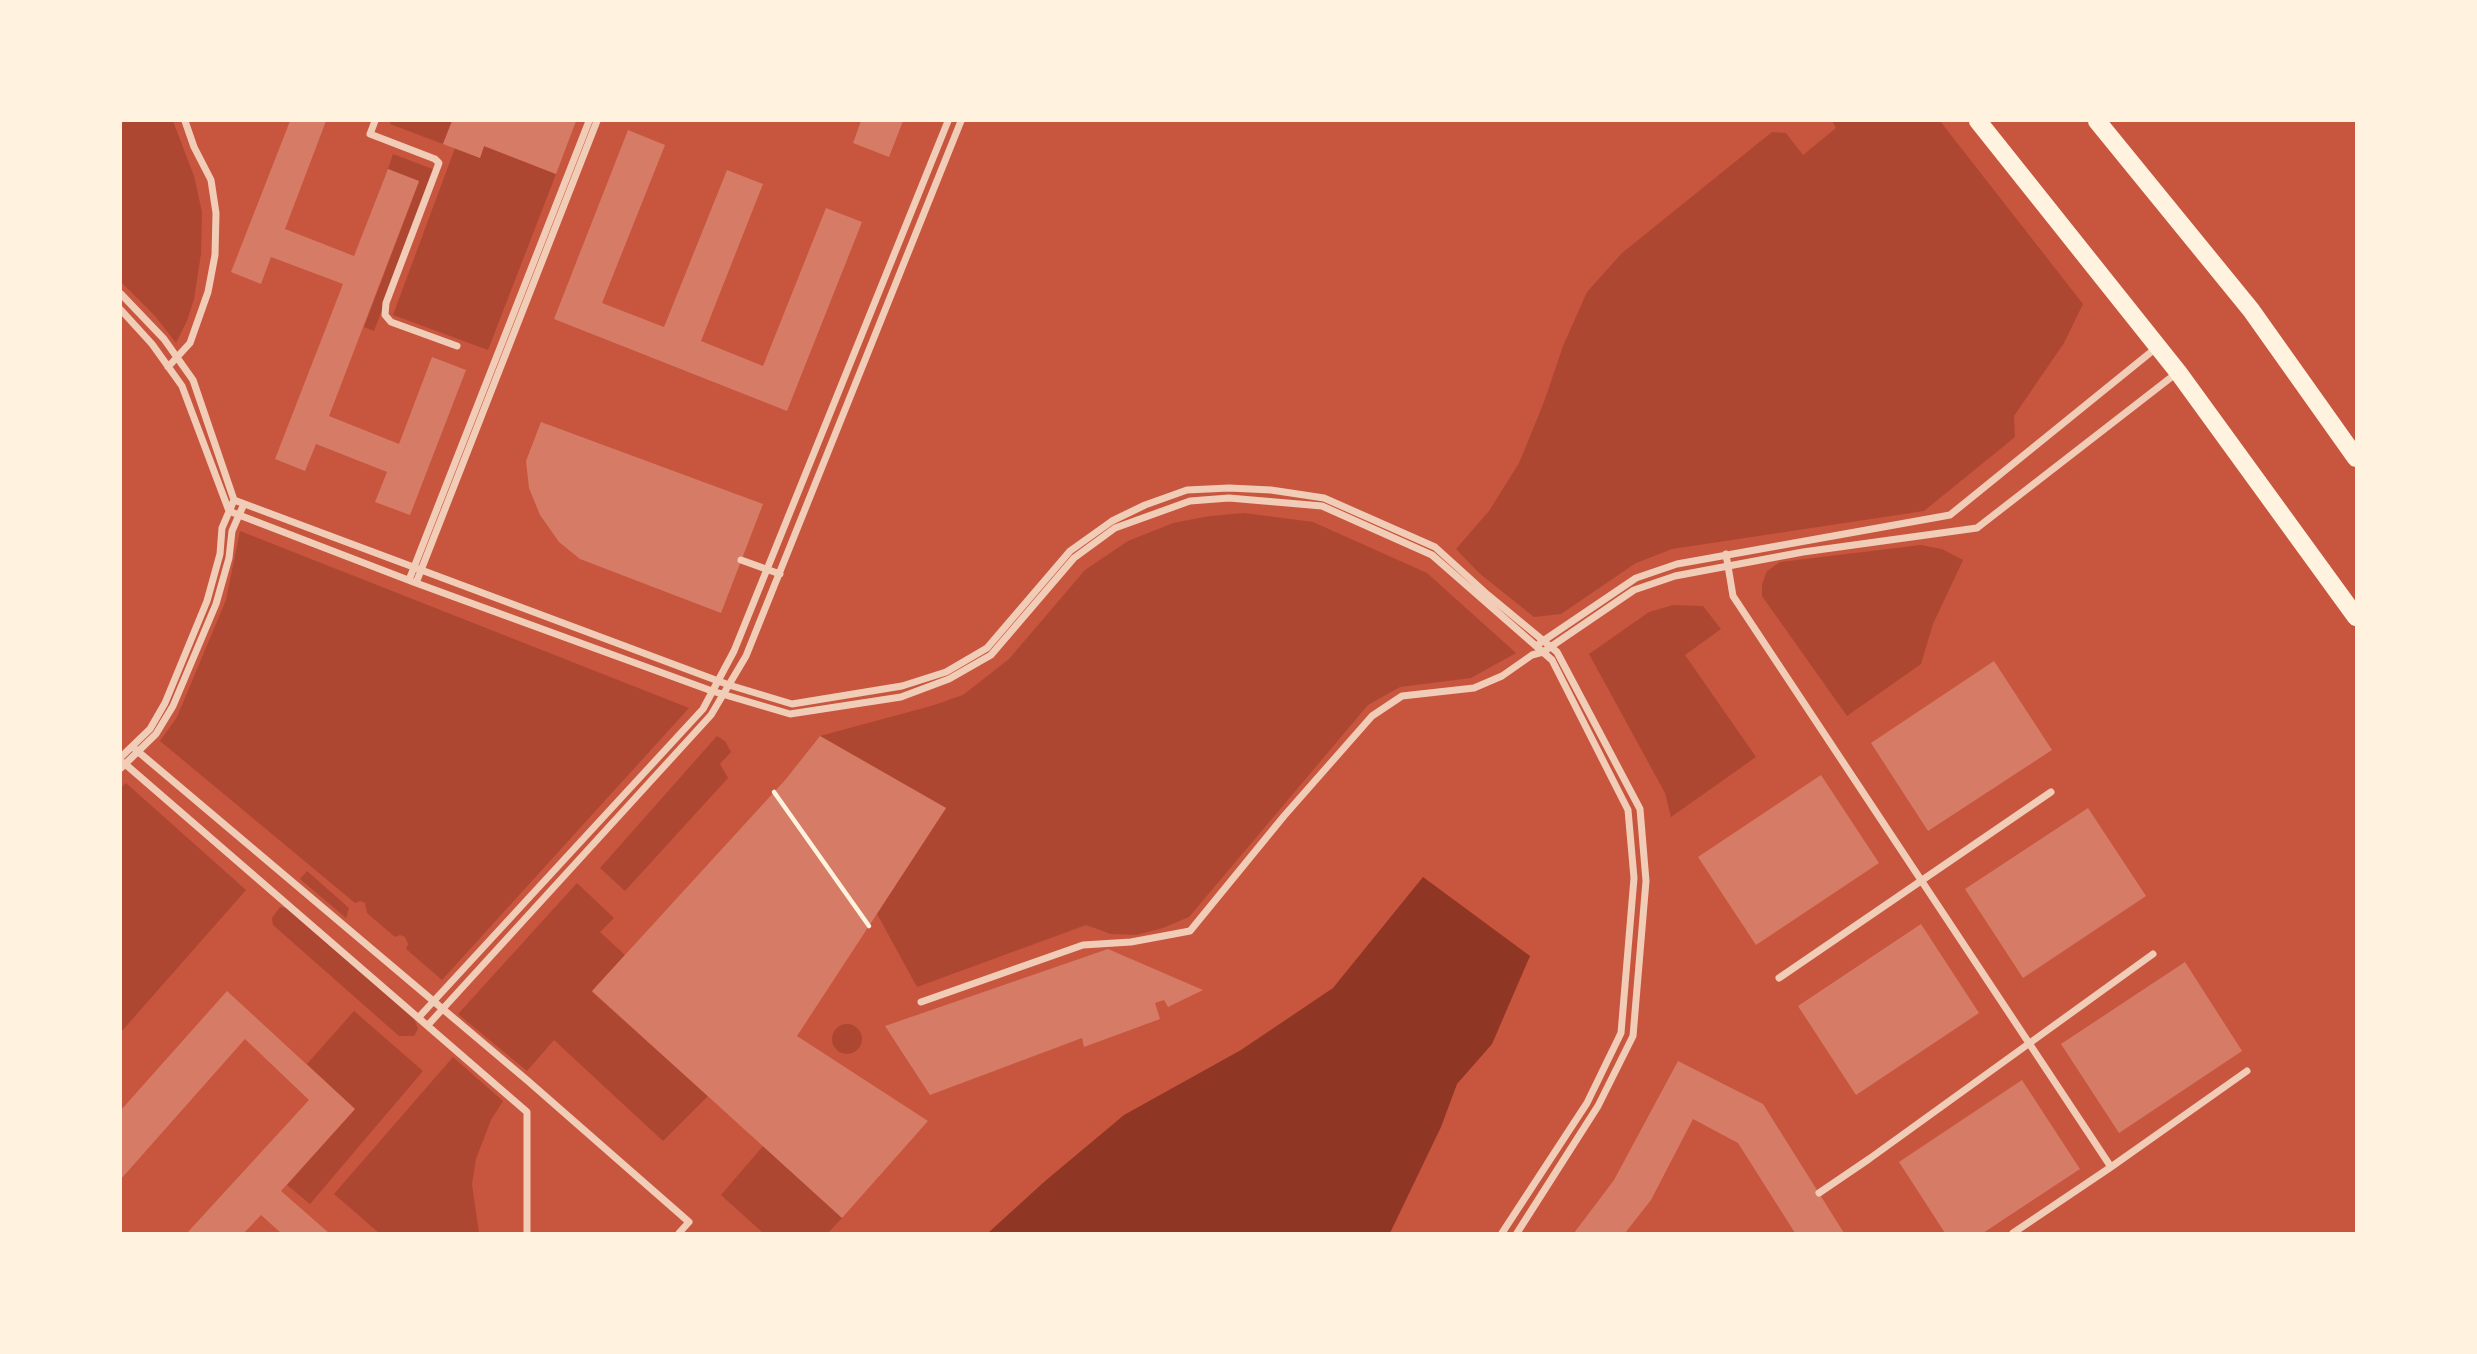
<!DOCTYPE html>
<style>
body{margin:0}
#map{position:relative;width:2477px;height:1354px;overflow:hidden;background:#c8553d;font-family:Commissioner,sans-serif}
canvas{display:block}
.frame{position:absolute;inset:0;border:122px solid #fff3e0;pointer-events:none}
</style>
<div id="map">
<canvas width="2477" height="1354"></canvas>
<div class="frame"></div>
</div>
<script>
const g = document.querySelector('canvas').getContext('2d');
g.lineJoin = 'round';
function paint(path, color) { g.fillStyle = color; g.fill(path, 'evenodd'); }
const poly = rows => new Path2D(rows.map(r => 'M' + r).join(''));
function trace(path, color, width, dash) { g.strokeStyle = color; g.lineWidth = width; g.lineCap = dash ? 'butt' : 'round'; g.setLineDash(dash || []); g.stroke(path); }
paint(poly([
 [121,121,173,121,194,176,202,212,201,254,194,299,187,321,176,343,155,316,121,282],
 [391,121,452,121,443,144,390,124],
 [1832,121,1940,121,2083,304,2064,343,2014,416,2015,437,1924,511,1672,549,1636,563,1561,614,1534,617,1479,573,1456,549,1489,511,1519,463,1544,402,1563,346,1587,292,1622,253,1772,132,1786,133,1803,155,1836,128],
 [484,146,556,174,488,350,393,315,455,148,480,158],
 [393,154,435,170,374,331,364,327,419,182,388,169],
 [1244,513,1313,522,1427,573,1516,653,1471,678,1400,687,1368,705,1189,917,1163,928,1136,935,1111,934,1086,925,917,987,877,914,946,808,820,736,931,706,963,695,1009,659,1085,570,1128,541,1173,523,1210,516],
 [240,531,689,708,442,980,406,949,408,944,405,937,400,935,395,937,367,913,365,903,360,901,355,903,160,741,177,717,226,600],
 [1921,545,1942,549,1963,560,1933,624,1921,664,1847,716,1762,596,1762,584,1767,571,1780,562],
 [1673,605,1703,606,1721,629,1685,655,1756,757,1671,817,1665,793,1589,654,1649,612],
 [717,736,725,741,731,752,720,764,728,778,625,891,600,868],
 [126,783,246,890,121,1032,121,787],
 [307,871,349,908,346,918,300,879],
 [577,883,614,918,600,932,625,955,592,992,708,1096,663,1141,554,1040,527,1071,458,1014],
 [280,907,287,908,413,1015,418,1029,414,1036,399,1036,273,925,272,918],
 [354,1011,423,1071,310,1204,287,1185,355,1109,307,1064],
 '832 1039a15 15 0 1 1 30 0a15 15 0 1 1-30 0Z',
 [453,1057,503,1101,491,1120,476,1159,472,1184,479,1233,379,1233,334,1194],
 [763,1146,842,1218,828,1233,763,1233,721,1195]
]), '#ae4732');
paint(poly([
 [1423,877,1530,956,1492,1044,1457,1084,1441,1127,1390,1233,988,1233,1044,1182,1124,1115,1241,1050,1333,988]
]), '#8f3625');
paint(poly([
 [290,121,326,121,285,229,354,256,388,169,419,181,329,416,399,444,432,357,466,370,410,515,375,502,387,472,316,444,305,471,275,459,343,284,271,257,261,284,231,272],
 [452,121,576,121,556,174,484,146,480,158,443,144],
 [861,121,903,121,889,157,853,143],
 [628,130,665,145,602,303,664,327,727,170,763,184,701,341,763,366,826,208,862,222,787,411,554,319],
 [541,422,763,504,721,613,580,559,559,542,540,515,529,488,526,461],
 [1994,661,2052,750,1928,831,1871,743],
 [820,736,946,808,797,1036,928,1121,842,1218,592,991,786,779],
 [1821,775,1879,863,1756,945,1698,857],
 [2088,808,2146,896,2023,978,1965,889],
 [1921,924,1979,1013,1856,1095,1798,1006],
 [1108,949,1203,990,1168,1007,1164,1000,1155,1003,1160,1019,1084,1047,1082,1038,930,1095,885,1026],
 [2185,962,2242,1051,2119,1133,2061,1044],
 [227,991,355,1109,281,1191,329,1233,281,1233,261,1215,244,1233,187,1233,309,1100,245,1039,121,1179,121,1110],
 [1678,1061,1763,1104,1844,1233,1795,1233,1738,1143,1693,1119,1651,1200,1625,1233,1574,1233,1614,1180],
 [2022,1080,2080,1169,1983,1233,1945,1233,1899,1162]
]), '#d67c66');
trace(poly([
 [774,792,869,926]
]), '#fff3e0', 4.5);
trace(poly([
 [375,121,370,134,435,159,439,163,386,303,385,315,391,322,457,346],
 [121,294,164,339,193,380,234,500],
 [121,310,152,344,182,386,229,511,239,515,244,504],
 [168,367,190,343,208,292,215,255,216,213,211,180,194,147,185,121],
 [1726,554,1733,596,2111,1167],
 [741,560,780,574],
 [409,580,589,121],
 [416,583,597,121],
 [1540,643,1636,578,1677,564,1950,515,2156,348],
 [135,749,528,1081,689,1222,679,1233],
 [121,757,150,729,165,703,207,601,220,554,222,528,234,500,729,685,792,704,902,686,946,672,987,648,1070,551,1112,521,1145,505,1187,490,1229,488,1271,490,1324,498,1435,547,1488,595,1557,652,1640,809,1646,881,1633,1036,1598,1106,1517,1233],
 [124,763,527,1112,527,1233],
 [121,768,156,734,173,706,216,604,229,558,232,531,239,515,416,583,712,691,790,714,901,697,949,679,991,655,1074,558,1115,528,1190,501,1229,498,1322,506,1432,555,1552,660,1628,810,1634,878,1621,1033,1587,1103,1502,1233],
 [1779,978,2051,792],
 [921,1002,1083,945,1131,942,1190,931,1284,816,1372,716,1402,696,1474,688,1502,676,1532,655,1543,652,1634,590,1675,576,1803,552,1977,528,2178,372],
 [419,1017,703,709,734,651,948,121],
 [428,1025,711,715,746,656,961,121],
 [1819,1193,1869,1159,2153,954],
 [2013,1233,2111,1167,2247,1071]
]), '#f1ccb7', 7);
trace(poly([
 [1978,121,2178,372,2356,617],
 [2097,121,2251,310,2356,458]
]), '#fff3e0', 18);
</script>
